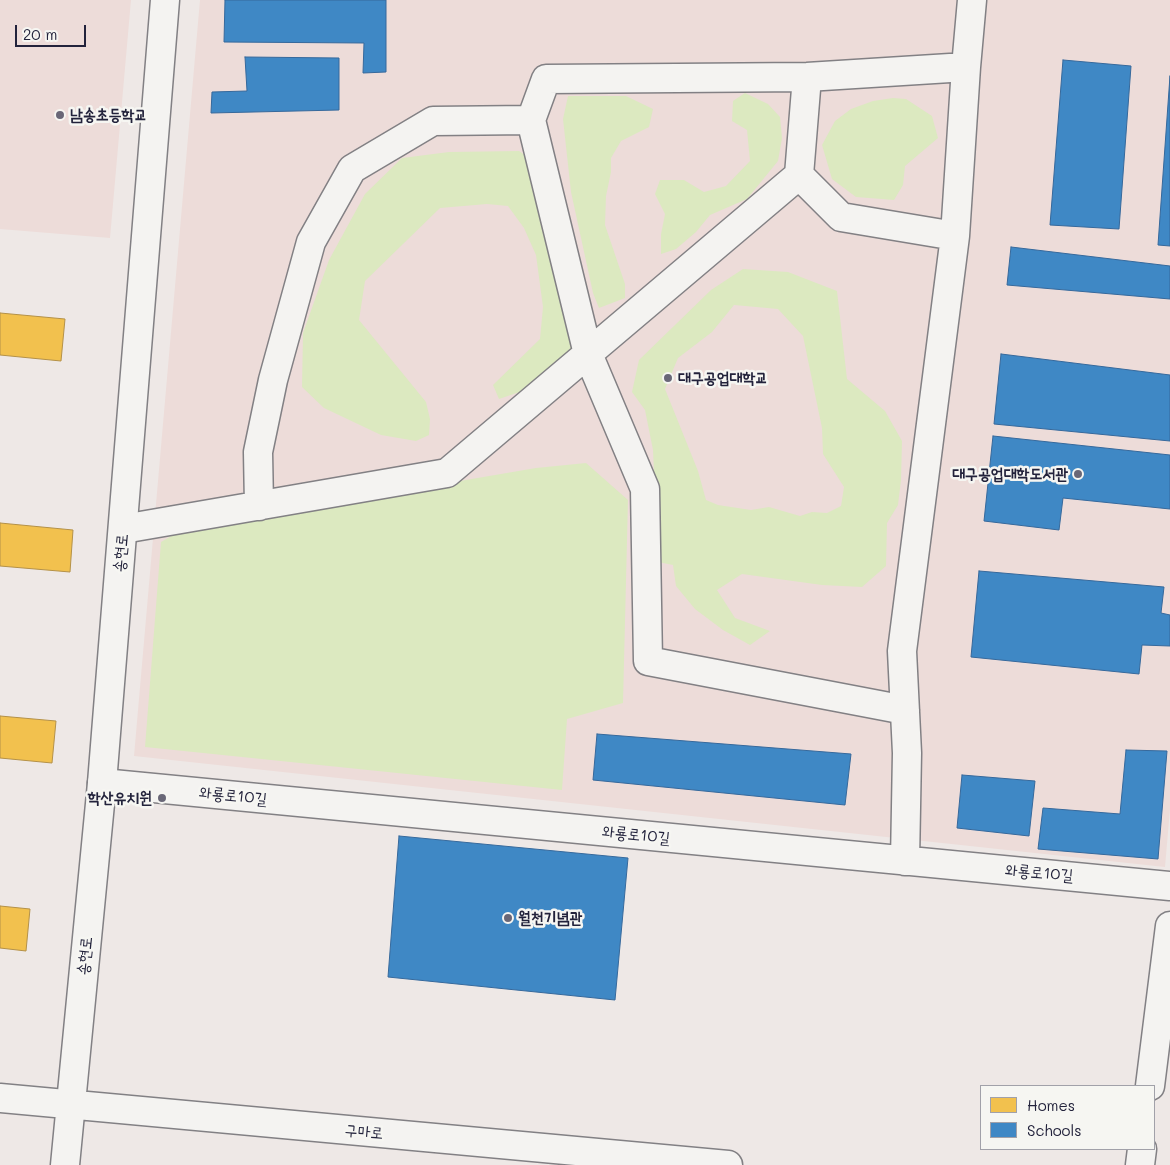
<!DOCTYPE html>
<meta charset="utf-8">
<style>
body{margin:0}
#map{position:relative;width:1170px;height:1165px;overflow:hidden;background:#eee8e6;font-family:Mali,sans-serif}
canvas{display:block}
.legend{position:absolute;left:980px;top:1085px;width:175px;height:65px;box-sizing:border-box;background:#f6f6f2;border:1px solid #a1a1a9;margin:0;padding:6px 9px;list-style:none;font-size:15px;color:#22223b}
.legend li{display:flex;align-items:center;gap:10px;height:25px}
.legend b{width:25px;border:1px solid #a1a1a9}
.scale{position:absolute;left:15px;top:25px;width:71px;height:22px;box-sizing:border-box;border:2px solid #22223b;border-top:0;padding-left:6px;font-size:15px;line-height:18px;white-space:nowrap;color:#22223b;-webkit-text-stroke:4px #f6f6f2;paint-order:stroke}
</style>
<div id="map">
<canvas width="1170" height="1165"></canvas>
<ul class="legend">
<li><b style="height:14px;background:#f2c14e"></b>Homes</li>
<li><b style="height:14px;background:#3f88c5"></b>Schools</li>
</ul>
<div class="scale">20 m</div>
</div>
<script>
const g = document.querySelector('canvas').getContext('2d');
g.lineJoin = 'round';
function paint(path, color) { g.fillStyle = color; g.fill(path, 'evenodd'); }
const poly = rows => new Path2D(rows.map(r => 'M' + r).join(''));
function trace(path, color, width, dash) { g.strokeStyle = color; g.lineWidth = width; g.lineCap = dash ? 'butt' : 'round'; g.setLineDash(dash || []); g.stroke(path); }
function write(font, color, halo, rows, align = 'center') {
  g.font = font + ' Mali,"Poor Story",sans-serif'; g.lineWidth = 5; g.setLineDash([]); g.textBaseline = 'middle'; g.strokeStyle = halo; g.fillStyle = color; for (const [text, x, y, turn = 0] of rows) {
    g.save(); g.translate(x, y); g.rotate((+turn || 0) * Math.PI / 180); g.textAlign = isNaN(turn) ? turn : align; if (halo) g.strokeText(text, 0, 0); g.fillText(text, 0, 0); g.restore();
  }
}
paint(poly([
 [0,0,131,0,110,238,0,229],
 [200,0,1170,0,1170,809,1165,867,134,756]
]), '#eddcd9');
paint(poly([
 [745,93,768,104,780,117,782,138,778,161,747,199,710,215,696,232,676,249,661,254,661,234,665,214,655,194,660,180,684,180,704,192,726,186,750,161,747,130,732,121,733,101],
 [568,96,626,96,653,109,649,127,621,141,611,158,611,172,606,196,605,225,625,284,625,298,599,308,593,293,571,192,563,119],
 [893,98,906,99,932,116,938,138,905,166,903,185,894,200,856,197,832,179,822,145,835,121,851,109,873,101],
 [519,151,529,158,572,351,543,384,499,399,493,385,540,339,543,307,536,255,524,228,508,206,487,204,440,208,365,281,359,320,426,402,430,419,429,435,416,441,381,435,324,408,302,387,303,333,329,260,365,194,402,158,449,152],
 [743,269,788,272,837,291,847,379,885,411,902,441,901,480,898,505,887,523,886,566,862,587,822,585,742,574,717,590,735,618,770,631,750,645,723,630,695,609,676,586,673,565,658,562,653,450,645,410,632,392,639,360,711,290],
 [734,305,778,309,803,336,822,428,823,454,844,487,841,506,827,513,812,512,800,516,769,507,751,510,718,505,706,500,698,471,665,389,678,358,712,332],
 [586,463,628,500,623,703,567,719,562,790,145,747,161,542,185,528,536,468]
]), '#dce9c0');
const homes = poly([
 [0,313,65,319,61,361,0,355,0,313],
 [0,523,73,530,70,572,0,566,0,523],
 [0,716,56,721,52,763,0,758,0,716],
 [0,906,30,909,26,951,0,948,0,906]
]);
paint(homes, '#f2c14e');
trace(homes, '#b49148', 1);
const schools = poly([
 [225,0,386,0,386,72,363,73,364,43,224,42,225,0],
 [245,57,339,58,339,110,211,113,212,92,247,91,245,57],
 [1063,60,1131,66,1119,229,1050,225,1063,60],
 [1170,76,1170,246,1158,245,1170,76],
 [1011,247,1170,266,1170,299,1007,285,1011,247],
 [1001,354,1170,375,1170,441,994,424,1001,354],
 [993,436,1170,455,1170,509,1063,498,1059,530,984,521,993,436],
 [979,571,1164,587,1161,613,1170,615,1170,646,1142,645,1139,674,971,657,979,571],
 [597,734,851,754,845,805,593,780,597,734],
 [1126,750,1167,751,1158,859,1038,849,1043,808,1120,814,1126,750],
 [962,775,1035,781,1029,836,957,828,962,775],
 [399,836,628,858,615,1000,388,977,399,836]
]);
paint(schools, '#3f88c5');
trace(schools, '#36699c', 1);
const street = poly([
 [966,67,972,0],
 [531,120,588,354,645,489,648,661,905,710],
 [799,175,807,77],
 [259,506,258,452,273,380,311,242,352,169,433,121,531,120,546,79,807,77,966,67,955,236],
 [123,529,447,473,799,175,841,217,955,236,902,651,907,753,905,861],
 [102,783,1170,886],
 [1150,1086,1170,926],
 [1140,1165,1142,1149]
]);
const secondary = poly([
 [0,1098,728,1165],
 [65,1165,102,783,165,0]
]);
trace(street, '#828084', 31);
trace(secondary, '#828084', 31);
trace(street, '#f4f3f1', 28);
trace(secondary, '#f4f3f1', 28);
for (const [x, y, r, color] of [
 [60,115,5,"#696777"],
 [668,378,5,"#696777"],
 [1078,474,5,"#696777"],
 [162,798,5,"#696777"],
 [508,918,5,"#696777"]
]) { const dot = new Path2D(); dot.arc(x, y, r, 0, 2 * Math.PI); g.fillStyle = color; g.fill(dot); trace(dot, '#f6f6f2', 2); }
write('bold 16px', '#22223b', '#f6f6f2', [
 ["남송초등학교",70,115],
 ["대구공업대학교",678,378],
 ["대구공업대학도서관",1068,474,"right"],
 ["학산유치원",152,798,"right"],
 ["월천기념관",518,918]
], 'left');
write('16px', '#22223b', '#f6f6f2', [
 ["송현로",121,553,-85],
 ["와룡로10길",233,796,6],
 ["와룡로10길",636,835,6],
 ["와룡로10길",1039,873,5],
 ["송현로",85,956,-84],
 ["구마로",364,1132,5]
]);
</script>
